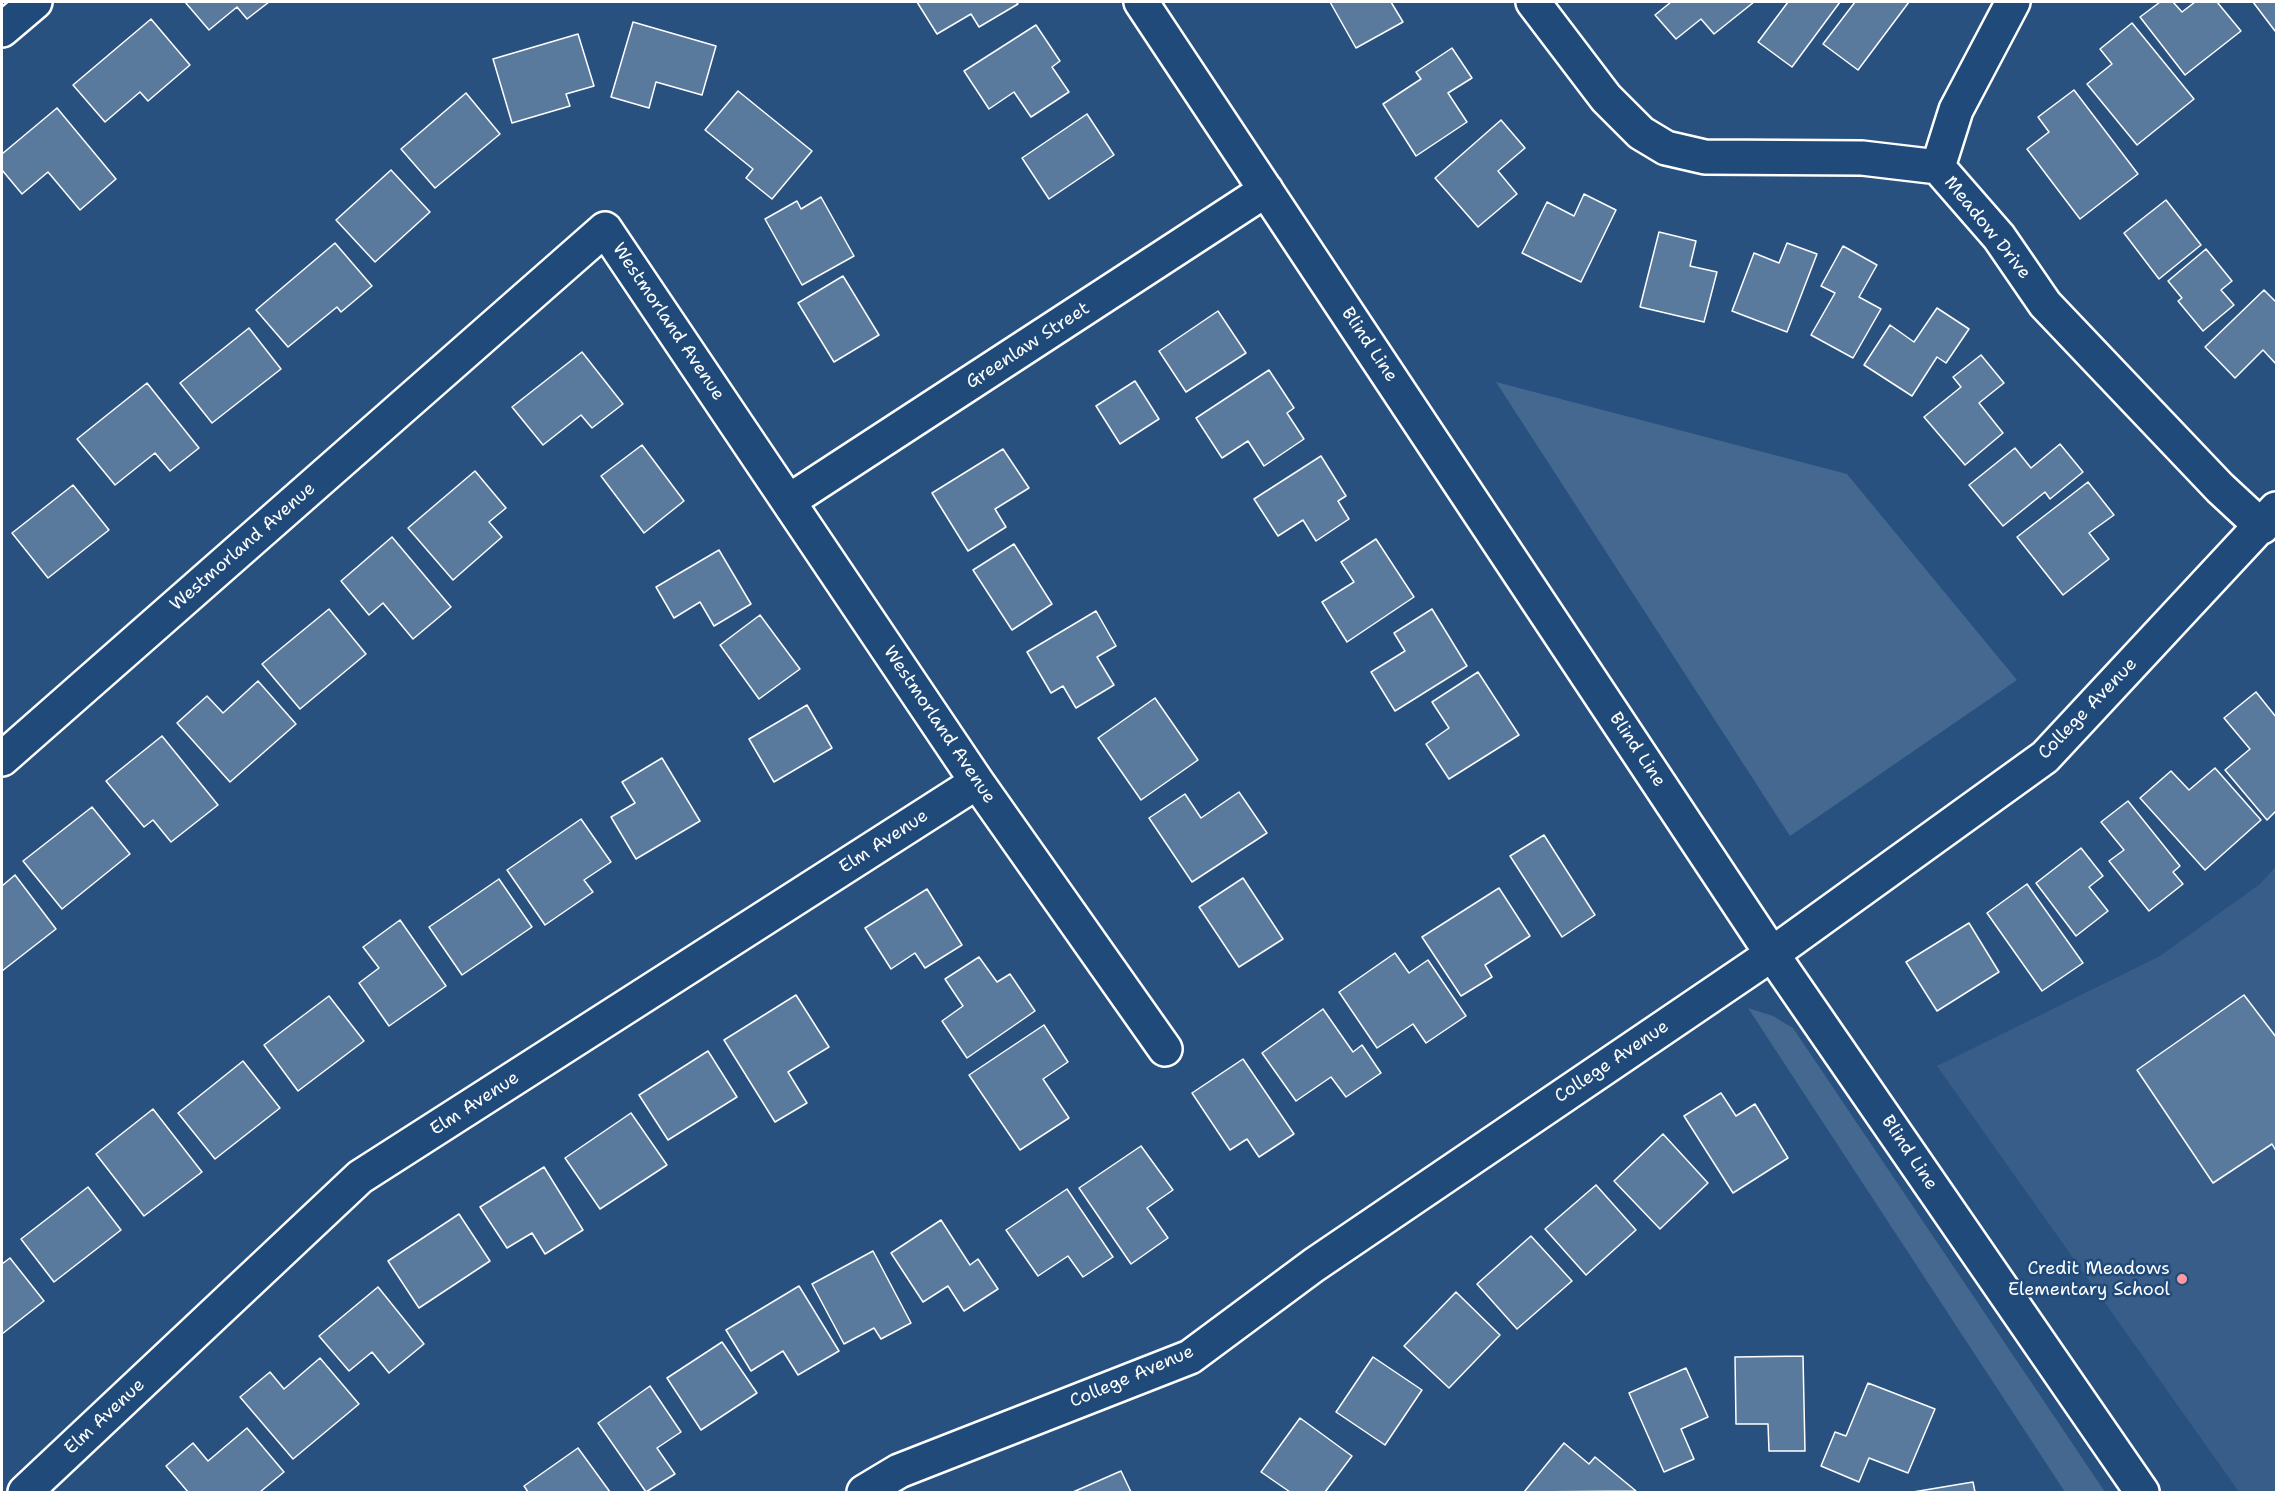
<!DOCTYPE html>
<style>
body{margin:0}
#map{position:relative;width:2278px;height:1494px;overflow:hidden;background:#28517f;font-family:"Shantell Sans",sans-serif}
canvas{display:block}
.frame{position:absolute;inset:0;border:3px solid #fff;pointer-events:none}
</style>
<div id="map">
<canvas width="2278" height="1494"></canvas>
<div class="frame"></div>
</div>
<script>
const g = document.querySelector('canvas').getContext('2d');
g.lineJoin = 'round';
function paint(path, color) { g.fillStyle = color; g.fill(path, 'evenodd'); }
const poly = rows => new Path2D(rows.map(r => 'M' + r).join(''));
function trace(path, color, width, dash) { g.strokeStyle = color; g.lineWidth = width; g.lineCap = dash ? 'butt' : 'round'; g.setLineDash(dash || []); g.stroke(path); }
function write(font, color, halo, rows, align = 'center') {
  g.font = font + ' "Shantell Sans",sans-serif'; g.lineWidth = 5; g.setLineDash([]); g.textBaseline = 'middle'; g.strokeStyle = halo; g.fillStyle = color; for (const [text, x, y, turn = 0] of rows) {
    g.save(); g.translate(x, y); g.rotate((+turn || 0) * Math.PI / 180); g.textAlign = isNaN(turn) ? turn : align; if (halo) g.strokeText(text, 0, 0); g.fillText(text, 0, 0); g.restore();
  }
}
paint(poly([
 [2276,866,2276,1492,2239,1492,1937,1066,2160,956,2260,884]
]), '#375d88');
paint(poly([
 [1496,382,1847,474,2017,680,1790,836],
 [1748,1008,1773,1016,1793,1028,2105,1492,2065,1492]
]), '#446890');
const building = poly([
 [185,2,269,2,247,19,237,7,209,30,185,2],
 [917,2,1016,2,1018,4,979,27,971,14,937,34,917,2],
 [1330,2,1391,2,1403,22,1356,48,1330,2],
 [1671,2,1754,2,1714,34,1701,19,1676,39,1655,15,1671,2],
 [1788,2,1840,2,1792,67,1758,42,1788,2],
 [1855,2,1909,2,1858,70,1823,44,1855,2],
 [2160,2,2173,2,2182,12,2195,2,2217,2,2241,31,2185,75,2140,17,2160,2],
 [2253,2,2276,2,2276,30,2275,31,2253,2],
 [151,19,190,65,148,101,140,92,105,122,73,85,151,19],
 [633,22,716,46,702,95,656,82,649,108,611,97,633,22],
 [2132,23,2194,99,2137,145,2087,84,2112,64,2100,49,2132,23],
 [1036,25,1060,61,1052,67,1069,92,1031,117,1014,92,989,109,964,71,1036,25],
 [578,34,594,86,566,94,570,106,512,123,493,59,578,34],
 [1452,48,1472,78,1448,93,1467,122,1416,156,1383,104,1421,79,1416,72,1452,48],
 [2074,90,2138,174,2080,219,2027,149,2049,132,2038,117,2074,90],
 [738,91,812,151,772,199,746,178,753,169,705,130,738,91],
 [466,93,500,134,435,188,401,149,466,93],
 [57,108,116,179,80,210,48,172,22,194,2,170,2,154,57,108],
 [1087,114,1114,155,1049,199,1022,158,1087,114],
 [1501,120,1525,148,1498,171,1517,194,1478,227,1435,178,1501,120],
 [391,170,430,212,375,262,336,220,391,170],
 [1584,194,1616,210,1581,282,1522,253,1547,202,1574,216,1584,194],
 [821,197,854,256,802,285,765,219,797,201,801,209,821,197],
 [2166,200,2201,245,2159,279,2124,233,2166,200],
 [1659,232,1696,241,1690,266,1717,272,1704,322,1640,307,1659,232],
 [335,243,372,286,341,312,337,307,288,347,256,310,335,243],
 [1787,243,1817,254,1787,332,1732,311,1754,253,1779,263,1787,243],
 [1843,246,1877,265,1859,297,1881,309,1853,358,1811,335,1835,293,1821,286,1843,246],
 [2206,249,2232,281,2221,290,2234,305,2203,331,2178,301,2182,298,2168,281,2206,249],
 [843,276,879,335,834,362,798,303,843,276],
 [2264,290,2276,302,2276,364,2263,350,2235,378,2205,347,2264,290],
 [1937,308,1969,329,1946,363,1937,357,1912,396,1864,365,1890,325,1914,342,1937,308],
 [1218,311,1246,353,1186,392,1159,351,1218,311],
 [249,328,281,369,212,423,180,383,249,328],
 [582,352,623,404,592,428,581,415,543,445,512,407,582,352],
 [1981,355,2004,383,1979,403,2003,433,1965,465,1924,417,1961,387,1953,377,1981,355],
 [1269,370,1294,408,1287,413,1304,439,1264,466,1248,441,1222,458,1196,418,1269,370],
 [1135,381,1159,419,1120,444,1096,406,1135,381],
 [147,383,199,448,170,471,155,453,115,485,77,439,147,383],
 [2060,444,2083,472,2050,499,2045,492,2003,526,1969,485,2015,448,2031,468,2060,444],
 [642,445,684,501,644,533,601,476,642,445],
 [1003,449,1029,488,995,509,1006,527,968,551,932,493,1003,449],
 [1321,456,1346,496,1338,501,1349,519,1316,541,1303,520,1278,536,1254,499,1321,456],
 [475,471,506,508,489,522,502,537,453,580,408,528,475,471],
 [2088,482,2114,515,2089,533,2109,559,2063,595,2017,537,2088,482],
 [73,485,109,530,48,578,12,533,73,485],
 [392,537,451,607,413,639,383,603,369,615,341,581,392,537],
 [1376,539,1414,597,1347,642,1322,602,1354,582,1341,562,1376,539],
 [1014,544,1052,604,1012,630,973,570,1014,544],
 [719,550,751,604,714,626,700,602,674,618,656,587,719,550],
 [329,609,366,654,300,709,262,664,329,609],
 [1432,609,1467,666,1395,711,1371,672,1405,651,1394,633,1432,609],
 [1096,611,1116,646,1097,657,1114,685,1076,708,1063,686,1051,693,1027,652,1096,611],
 [760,615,800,669,759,699,720,645,760,615],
 [1478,672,1519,735,1449,779,1426,744,1449,728,1432,702,1478,672],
 [258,681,296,724,230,782,177,723,207,696,223,713,258,681],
 [2256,692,2276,717,2276,811,2267,820,2225,770,2250,749,2224,718,2256,692],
 [1155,698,1198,760,1141,800,1098,738,1155,698],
 [807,705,832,748,774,782,749,739,807,705],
 [162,736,218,805,171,842,153,820,144,827,106,781,162,736],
 [662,758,700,821,636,859,611,817,635,803,622,782,662,758],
 [2215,768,2261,820,2205,870,2140,798,2171,771,2189,790,2215,768],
 [1239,792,1267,833,1192,882,1149,818,1185,794,1201,818,1239,792],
 [2128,801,2180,866,2173,872,2183,884,2149,911,2109,861,2124,850,2101,822,2128,801],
 [92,807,130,854,62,909,23,861,92,807],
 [581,819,611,862,584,880,593,892,545,925,507,870,581,819],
 [1544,835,1595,915,1562,937,1510,856,1544,835],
 [2081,848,2103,876,2089,887,2108,911,2076,936,2036,883,2081,848],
 [15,875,56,929,2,971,2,886,15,875],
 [1243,878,1283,939,1239,967,1199,907,1243,878],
 [499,879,532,927,462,975,429,927,499,879],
 [2027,884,2083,963,2042,991,1987,913,2027,884],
 [1499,888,1530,936,1485,965,1492,977,1461,996,1422,937,1499,888],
 [927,889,962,945,925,968,915,953,891,969,865,928,927,889],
 [400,920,446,986,389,1026,359,983,379,968,363,947,400,920],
 [1969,923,1999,972,1937,1011,1906,962,1969,923],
 [1395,953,1409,973,1428,960,1466,1016,1426,1043,1413,1024,1377,1048,1339,992,1395,953],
 [979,957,997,982,1010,974,1035,1011,967,1058,942,1021,963,1006,945,979,979,957],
 [796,995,829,1047,788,1072,807,1103,775,1122,724,1040,796,995],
 [2244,995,2276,1037,2276,1151,2272,1144,2213,1183,2137,1070,2244,995],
 [329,996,364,1041,298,1091,264,1045,329,996],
 [1323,1009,1353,1052,1362,1045,1381,1073,1346,1097,1331,1077,1296,1101,1262,1053,1323,1009],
 [1044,1025,1068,1062,1043,1079,1069,1118,1020,1150,969,1075,1044,1025],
 [708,1051,737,1097,668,1140,639,1095,708,1051],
 [1243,1059,1294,1134,1259,1157,1247,1139,1230,1150,1192,1093,1243,1059],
 [243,1061,280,1108,215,1159,178,1113,243,1061],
 [1721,1093,1736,1116,1755,1104,1788,1158,1733,1193,1684,1116,1721,1093],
 [153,1109,202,1172,144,1216,96,1154,153,1109],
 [631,1113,667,1165,600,1209,565,1158,631,1113],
 [1663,1134,1708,1183,1660,1229,1614,1181,1663,1134],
 [1141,1146,1173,1190,1147,1208,1168,1238,1131,1264,1079,1188,1141,1146],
 [544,1167,583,1230,545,1254,532,1233,507,1248,480,1207,544,1167],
 [1596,1185,1636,1230,1586,1275,1545,1229,1596,1185],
 [88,1187,121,1230,54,1282,21,1239,88,1187],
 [1067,1189,1113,1257,1083,1277,1068,1256,1038,1276,1006,1230,1067,1189],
 [459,1214,490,1261,419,1308,388,1261,459,1214],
 [941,1220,970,1265,978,1259,998,1289,964,1311,948,1286,923,1302,891,1253,941,1220],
 [1531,1236,1572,1281,1517,1329,1477,1284,1531,1236],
 [873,1251,911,1323,881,1339,874,1328,844,1344,812,1284,873,1251],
 [10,1258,44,1301,2,1334,2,1264,10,1258],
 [799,1286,839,1351,798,1375,783,1351,751,1371,726,1330,799,1286],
 [378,1287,424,1344,389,1373,372,1352,349,1371,319,1336,378,1287],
 [1456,1292,1500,1335,1449,1388,1404,1346,1456,1292],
 [722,1342,757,1393,701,1430,667,1378,722,1342],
 [1803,1356,1805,1451,1769,1451,1768,1424,1736,1424,1735,1357,1803,1356],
 [1373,1357,1422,1390,1385,1445,1336,1412,1373,1357],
 [320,1358,359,1404,293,1459,240,1397,270,1372,284,1389,320,1358],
 [1686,1368,1708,1417,1681,1429,1694,1459,1664,1472,1629,1393,1686,1368],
 [1868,1383,1935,1409,1908,1473,1869,1458,1859,1482,1821,1466,1835,1432,1846,1436,1868,1383],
 [650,1386,681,1432,657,1448,675,1474,646,1492,598,1423,650,1386],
 [1300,1418,1352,1456,1325,1492,1290,1492,1261,1472,1300,1418],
 [247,1428,284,1472,260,1492,188,1492,166,1466,193,1443,208,1461,247,1428],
 [1564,1443,1589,1464,1595,1457,1636,1491,1524,1492,1564,1443],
 [578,1448,610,1492,528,1492,524,1486,578,1448],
 [1121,1471,1131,1492,1073,1492,1121,1471],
 [1973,1482,1975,1492,1913,1492,1973,1482]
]);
paint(building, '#5a7a9d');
trace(building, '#fff', 1.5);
const minor = poly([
 [1141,2,1772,954,2142,1492],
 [1533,2,1606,98,1641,133,1666,148,1705,157,1862,158,1938,167,1999,237,2045,304,2220,488,2262,527],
 [2,30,35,2],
 [1938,167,1956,110,2013,2],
 [789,501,1266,190],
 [2,759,605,229,977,782,1165,1049],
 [25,1492,360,1177,977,782],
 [864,1492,899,1471,1190,1357,1314,1265,1772,954,2045,757,2276,509]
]);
trace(minor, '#fff', 38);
trace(minor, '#1f4a7a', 33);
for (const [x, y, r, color] of [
 [2182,1279,6,"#ff9aa2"]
]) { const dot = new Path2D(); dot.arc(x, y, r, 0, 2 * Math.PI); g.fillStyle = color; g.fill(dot); trace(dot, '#1f4a7a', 2); }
write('18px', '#fff', '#1f4a7a', [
 ["Meadow Drive",1987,228,51],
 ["Westmorland Avenue",668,322,56],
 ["Blind Line",1369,345,56],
 ["Greenlaw Street",1028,346,-33],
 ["Westmorland Avenue",243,547,-41],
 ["College Avenue",2088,709,-46],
 ["Westmorland Avenue",939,725,56],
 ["Blind Line",1637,750,56],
 ["Elm Avenue",884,842,-33],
 ["College Avenue",1612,1062,-34],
 ["Elm Avenue",475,1104,-33],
 ["Blind Line",1909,1153,56],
 ["College Avenue",1132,1377,-23],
 ["Elm Avenue",105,1417,-43]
]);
write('18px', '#fff', '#1f4a7a', [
 ["Credit Meadows",2170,1269],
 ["Elementary School",2170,1290]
], 'right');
</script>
